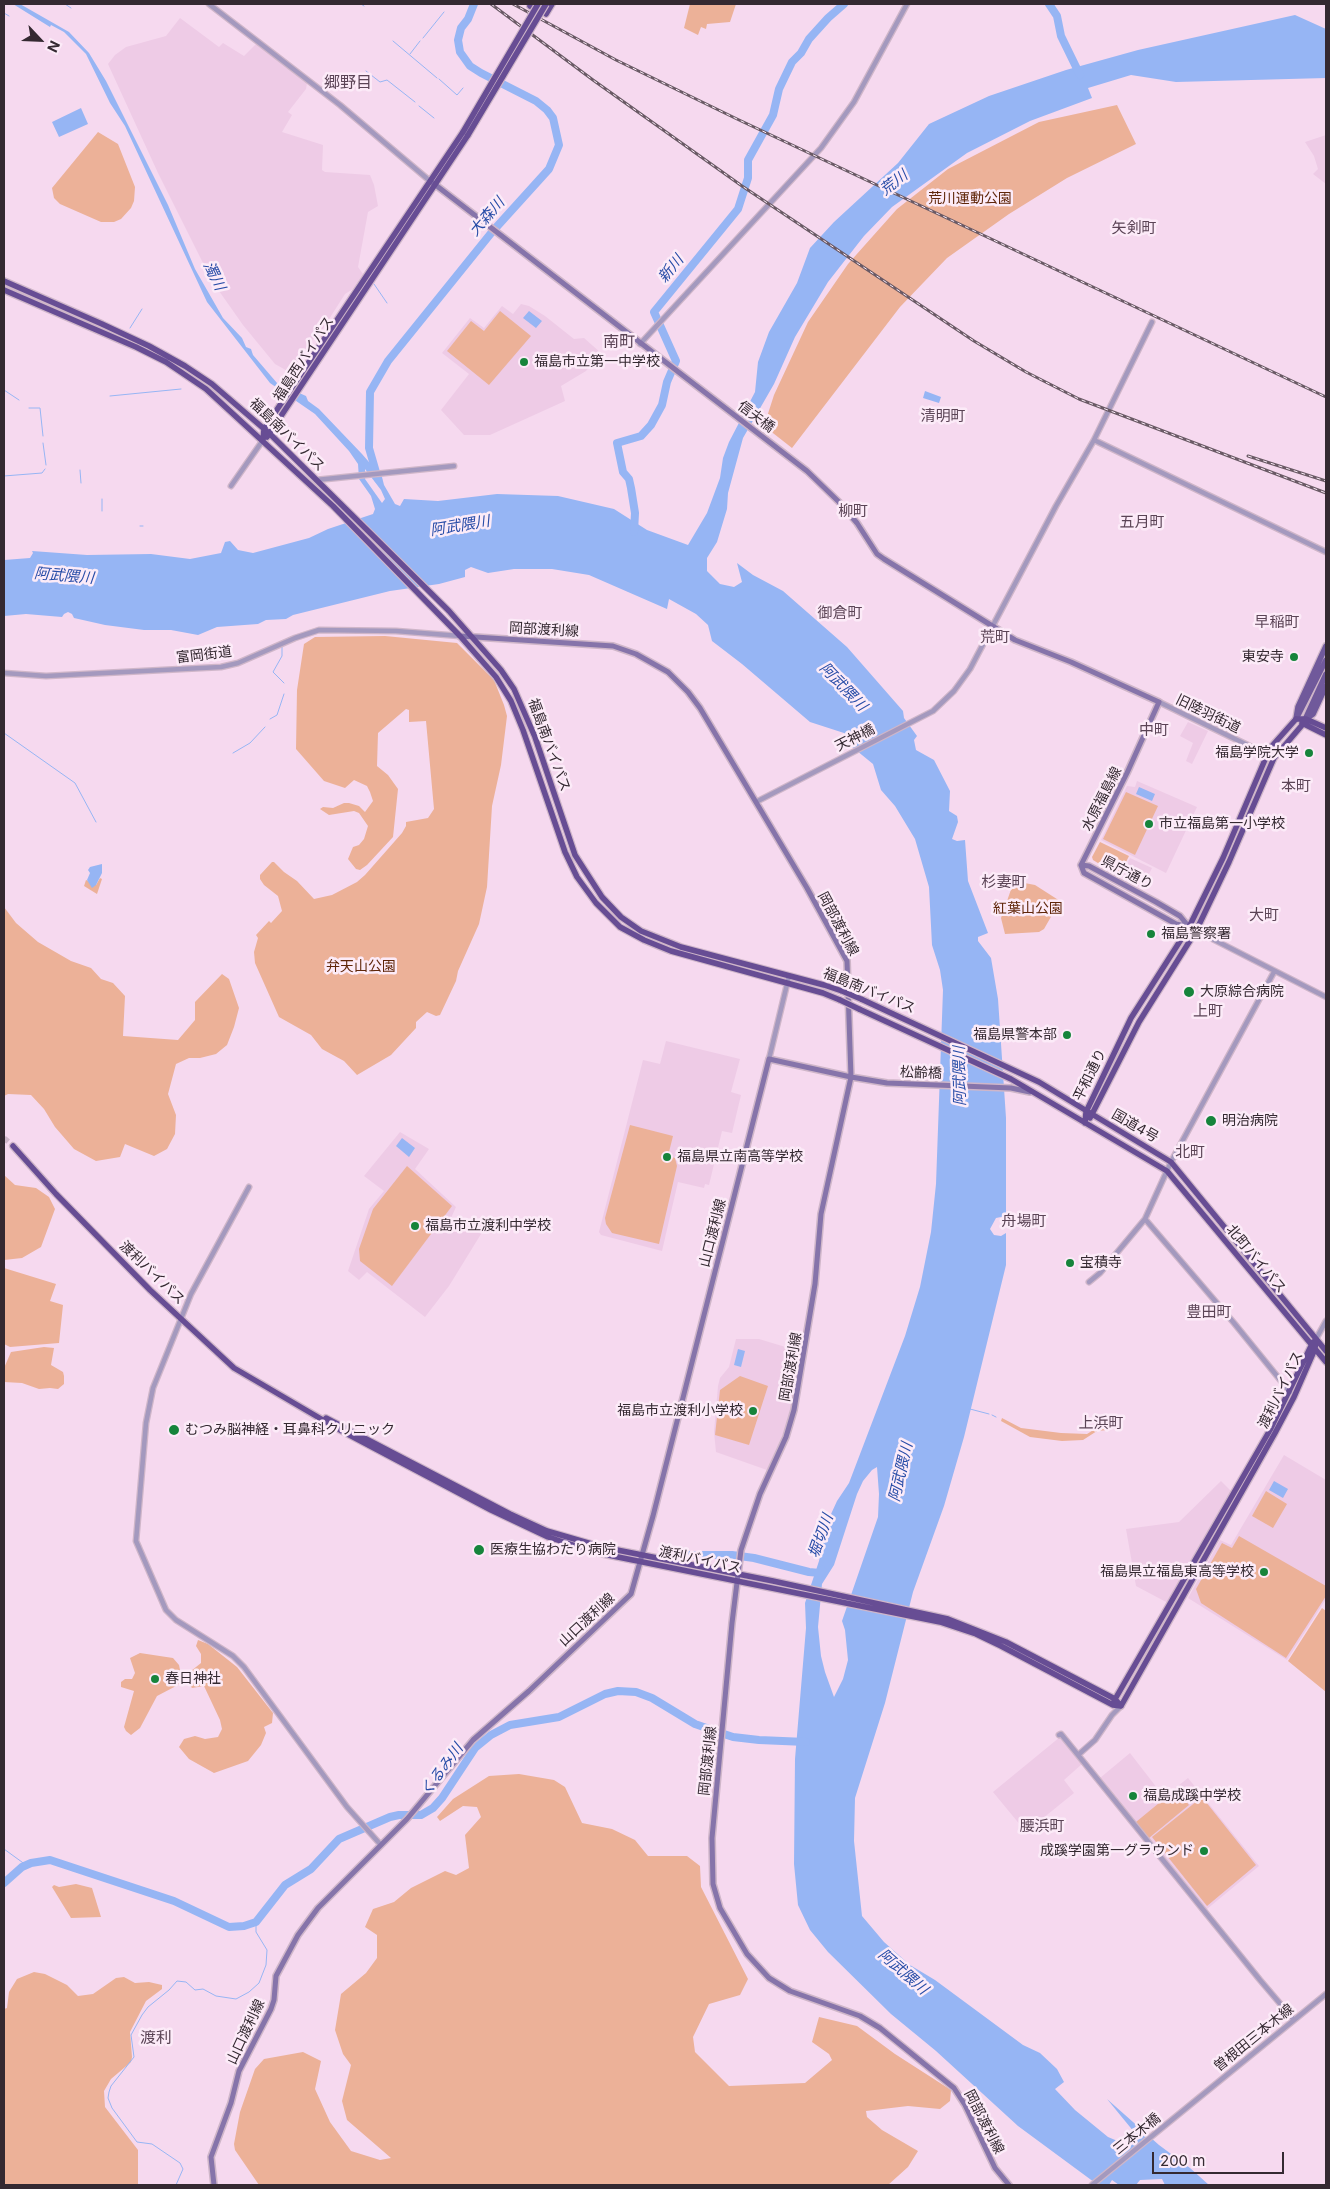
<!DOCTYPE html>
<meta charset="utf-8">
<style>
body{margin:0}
#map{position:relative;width:1330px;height:2189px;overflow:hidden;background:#f6d9ef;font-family:Inter,sans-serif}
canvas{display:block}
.frame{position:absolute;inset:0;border:5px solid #342931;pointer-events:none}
.north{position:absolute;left:15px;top:15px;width:50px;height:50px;-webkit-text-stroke:4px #fcebf8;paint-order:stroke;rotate:115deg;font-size:14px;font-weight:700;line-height:20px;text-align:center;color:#342931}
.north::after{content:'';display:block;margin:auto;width:18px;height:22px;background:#342931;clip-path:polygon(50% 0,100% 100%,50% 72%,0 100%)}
.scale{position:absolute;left:1152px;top:2152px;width:132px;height:22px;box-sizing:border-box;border:2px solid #342931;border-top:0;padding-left:6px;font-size:15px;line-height:18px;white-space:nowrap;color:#342931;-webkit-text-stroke:4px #fcebf8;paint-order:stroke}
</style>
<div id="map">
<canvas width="1330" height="2189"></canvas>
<div class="frame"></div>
<div class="north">N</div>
<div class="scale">200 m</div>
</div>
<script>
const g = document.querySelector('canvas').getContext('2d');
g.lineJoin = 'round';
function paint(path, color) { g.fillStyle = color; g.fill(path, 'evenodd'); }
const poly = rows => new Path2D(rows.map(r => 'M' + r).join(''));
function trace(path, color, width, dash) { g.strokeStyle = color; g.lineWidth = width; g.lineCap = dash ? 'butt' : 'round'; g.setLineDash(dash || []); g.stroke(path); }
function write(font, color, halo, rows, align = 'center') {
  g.font = font + ' Inter,"Noto Sans JP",sans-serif'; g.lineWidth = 5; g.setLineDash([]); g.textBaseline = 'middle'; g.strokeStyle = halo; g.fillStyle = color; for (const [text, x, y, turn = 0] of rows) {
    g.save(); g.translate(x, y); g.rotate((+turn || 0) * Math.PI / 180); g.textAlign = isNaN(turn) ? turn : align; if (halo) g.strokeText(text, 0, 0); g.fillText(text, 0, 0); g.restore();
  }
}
paint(poly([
 [180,18,219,47,223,43,244,56,256,44,307,83,306,89,288,112,292,115,282,132,323,145,322,170,325,172,370,175,374,185,378,206,368,212,358,267,363,274,353,289,345,294,317,338,311,340,291,373,275,364,243,325,212,281,158,173,108,64,115,55,126,47,166,36],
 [1326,135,1326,184,1313,174,1318,169,1314,156,1305,142],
 [521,304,529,306,545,316,574,339,584,338,601,353,586,371,561,386,565,401,490,435,464,435,441,410,469,374,442,353,470,318,484,328,502,306,513,314],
 [1188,722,1208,731,1192,764,1186,761,1193,743,1180,736],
 [1137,781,1197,807,1166,873,1101,840,1127,786,1135,787],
 [1130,858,1152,868,1142,888,1121,876],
 [666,1041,740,1059,731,1092,741,1095,732,1133,722,1131,709,1185,705,1184,704,1188,678,1182,662,1251,601,1235,599,1232,643,1060,660,1064],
 [400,1132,429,1149,415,1169,456,1207,451,1218,481,1234,449,1286,425,1317,367,1272,359,1280,348,1271,369,1209,384,1191,364,1176],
 [736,1339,759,1339,802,1352,789,1420,767,1470,716,1452,714,1432,718,1386,720,1378,729,1367],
 [1284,1455,1326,1480,1326,1599,1287,1660,1188,1598,1220,1540,1231,1545],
 [1221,1481,1231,1491,1168,1603,1136,1586,1126,1529,1179,1522],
 [1060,1737,1082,1764,1064,1780,1074,1793,1026,1832,993,1792],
 [1130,1753,1164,1797,1188,1778,1259,1866,1207,1909,1100,1778]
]), '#eecbe6');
paint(poly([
 [690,4,736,4,730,22,707,24,706,29,701,27,698,35,684,28],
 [1117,105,1136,144,1067,178,1009,214,947,258,900,307,792,448,764,426,774,395,808,322,848,264,897,209,948,169,1039,122],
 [98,132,118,144,135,187,134,201,131,208,121,219,114,222,101,222,60,204,54,198,52,188],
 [500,311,531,336,489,385,447,351,471,321,484,331],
 [385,636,457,643,494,680,504,705,507,716,501,765,492,806,487,887,479,924,458,971,456,981,440,1015,436,1016,427,1012,416,1022,416,1028,391,1055,357,1075,344,1061,322,1049,311,1035,279,1017,255,963,254,952,258,938,256,935,269,921,271,923,282,911,278,896,264,885,260,879,260,875,272,862,274,862,284,872,297,881,314,899,332,895,357,882,365,875,402,833,406,826,406,822,428,818,434,809,426,721,409,722,409,710,406,709,378,733,377,766,388,775,398,789,393,837,367,865,360,870,356,869,348,859,353,847,359,845,364,839,368,826,359,813,354,811,329,815,320,809,323,807,333,808,344,803,349,803,359,806,365,812,373,801,370,792,367,786,354,780,345,788,324,781,296,749,297,690,304,644,315,637],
 [1126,792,1158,806,1135,855,1103,839],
 [1100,842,1129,856,1119,876,1093,860,1092,857],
 [100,878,102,879,97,894,84,886,86,880,96,885],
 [1014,881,1035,885,1060,901,1044,929,1039,932,1005,934,1001,918],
 [4,907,16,923,38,942,71,961,91,968,101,979,113,983,125,996,123,1036,178,1040,195,1020,195,1002,222,974,229,979,239,1008,234,1027,227,1045,216,1054,200,1058,189,1058,176,1064,168,1094,176,1115,175,1134,167,1149,154,1156,125,1144,120,1157,96,1161,74,1149,55,1127,44,1109,31,1095,8,1094,4,1096],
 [630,1125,673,1136,668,1156,675,1158,677,1166,659,1244,612,1233,606,1224,605,1218],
 [407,1166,452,1206,392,1286,360,1261,359,1249,373,1209],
 [4,1175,15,1185,36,1188,49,1197,55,1209,41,1247,22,1258,4,1260],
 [4,1268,56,1284,50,1301,63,1305,59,1343,10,1347,4,1344],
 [44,1347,54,1348,51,1365,63,1372,64,1376,64,1384,58,1389,50,1388,39,1389,22,1383,4,1382,4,1368,11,1352],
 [740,1376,768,1386,749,1445,715,1435,720,1390],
 [1002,1418,1021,1428,1061,1433,1087,1434,1095,1429,1108,1428,1108,1430,1097,1431,1083,1440,1062,1441,1030,1437,1001,1421],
 [1266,1491,1287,1504,1273,1528,1252,1516],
 [1239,1536,1326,1586,1326,1596,1286,1658,1201,1603,1196,1589,1222,1543,1232,1548],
 [1322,1608,1326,1611,1326,1692,1288,1661],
 [198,1640,208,1644,237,1667,273,1713,272,1723,264,1727,266,1733,261,1745,248,1761,214,1773,189,1759,179,1747,184,1739,195,1736,205,1739,218,1737,222,1729,220,1720,204,1686,192,1688,188,1683,191,1671,201,1663,201,1654,196,1646],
 [140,1653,173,1658,179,1665,181,1675,178,1685,157,1696,140,1728,131,1735,126,1731,124,1727,134,1691,121,1687,121,1682,125,1679,132,1679,135,1673,130,1658],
 [519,1774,554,1780,565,1787,582,1823,612,1829,635,1840,648,1856,687,1856,700,1866,701,1887,748,1979,740,1995,709,2004,693,2037,695,2052,729,2086,805,2083,832,2060,829,2054,812,2042,819,2017,857,2026,895,2054,951,2090,950,2101,940,2109,908,2106,866,2111,867,2117,882,2130,918,2151,908,2167,888,2185,259,2185,235,2150,234,2144,240,2112,255,2069,264,2059,303,2052,321,2061,315,2089,330,2122,351,2151,380,2160,391,2158,347,2120,342,2101,351,2065,343,2054,335,2030,341,1994,366,1973,377,1958,377,1935,365,1927,373,1909,394,1902,411,1888,445,1871,456,1875,469,1868,465,1835,481,1817,477,1807,463,1806,440,1821,437,1817,453,1799,489,1776],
 [1176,1789,1189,1805,1149,1838,1136,1822],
 [1202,1797,1256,1865,1207,1906,1152,1837],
 [76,1884,92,1888,101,1917,71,1918,52,1887,54,1885,59,1887],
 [34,1972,45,1974,67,1985,78,1996,93,1994,116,1978,124,1977,135,1983,149,1982,162,1985,162,1989,146,2001,130,2032,132,2057,131,2062,111,2079,104,2091,105,2107,138,2150,138,2185,4,2185,4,2009,7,2008,9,1992,17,1979]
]), '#ecb198');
paint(poly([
 [13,4,20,4,69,32,89,53,106,81,168,205,195,269,223,318,242,338,246,347,251,349,253,355,277,383,306,396,308,401,319,409,362,454,382,477,384,485,395,504,400,506,404,499,438,501,497,494,558,496,614,509,647,530,688,545,707,513,720,478,723,458,729,442,755,392,758,362,769,332,797,283,810,248,834,222,898,163,929,124,989,96,1066,70,1138,50,1295,15,1326,29,1326,78,1176,82,1131,75,1088,88,1092,98,1030,121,967,153,892,207,864,236,828,282,795,337,774,384,743,438,728,493,727,509,717,542,707,558,707,571,720,584,734,587,742,582,737,563,753,575,783,591,847,647,903,711,904,718,917,736,914,740,916,750,934,760,950,791,949,811,957,816,958,822,952,839,957,841,965,840,968,881,988,933,978,937,978,941,991,958,998,999,1006,1118,1006,1216,996,1218,990,1229,994,1235,1001,1236,1006,1233,1006,1265,964,1437,944,1506,913,1592,885,1703,855,1798,854,1841,862,1916,884,1942,910,1965,935,1980,1023,2045,1040,2053,1057,2069,1064,2082,1055,2089,1075,2110,1108,2137,1127,2145,1139,2138,1107,2099,1159,2145,1190,2168,1209,2185,1165,2185,1162,2179,1140,2180,1136,2185,1119,2185,1112,2180,1109,2185,1098,2185,1018,2126,936,2051,891,2014,828,1952,810,1930,798,1905,794,1864,795,1759,806,1628,805,1603,819,1561,826,1525,837,1501,849,1483,905,1336,920,1287,931,1232,936,1184,943,990,940,970,932,945,929,887,915,839,895,806,881,790,873,764,851,746,844,733,810,722,742,664,712,641,708,625,696,614,669,599,667,609,589,575,552,569,514,569,488,573,471,567,465,570,465,577,439,584,390,591,293,615,286,619,266,620,258,624,217,627,198,635,171,630,144,630,105,625,74,618,72,614,68,612,64,614,62,617,26,614,4,616,4,560,30,558,33,553,32,551,87,555,151,554,190,559,221,553,225,542,230,541,238,550,253,553,309,538,328,529,373,514,375,509,371,496,359,479,358,464,349,451,315,414,270,383,207,302,125,126,110,103,86,54,64,32,51,25,50,27],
 [365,469,381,490,385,499,382,503,365,479],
 [877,1467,879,1494,878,1517,842,1621,845,1630,848,1660,843,1679,834,1697,825,1672,821,1656,818,1627,822,1584,834,1565,857,1494,863,1481,872,1470],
 [81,108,88,124,59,137,52,122],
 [529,311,542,321,536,328,523,318],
 [925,391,941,397,939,403,923,398],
 [1139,787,1155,794,1152,801,1136,794],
 [102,864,102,873,96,885,92,888,87,880,90,873,88,870,90,867],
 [402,1138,415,1148,409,1157,396,1146],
 [738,1349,745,1351,741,1367,734,1365],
 [1274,1481,1288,1489,1283,1498,1269,1490]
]), '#96b5f4');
trace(poly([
 [65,4,71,8],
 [361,4,364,6],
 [4,13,9,16],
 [423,38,444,12],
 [393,41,437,78],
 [410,54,420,41],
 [366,71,380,82,387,80,415,102],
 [439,79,457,95,463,88],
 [419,106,434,118],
 [374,284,387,303],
 [130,328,142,309],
 [4,390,19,400],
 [110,396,181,389],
 [29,408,40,408,43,436],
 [43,443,46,465],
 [80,470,81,483],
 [4,476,42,473,45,469],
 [102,511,102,499],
 [140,526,143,526],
 [282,647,282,656,273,672,284,683],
 [270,719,277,715,284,694],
 [4,733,75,783,96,822],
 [233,753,250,743,265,727],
 [970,1409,989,1414],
 [992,1415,996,1417],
 [4,1849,26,1865],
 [176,2185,183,2169,180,2163,152,2144,137,2142,112,2108,108,2098,109,2092,111,2086,134,2057,131,2035,142,2015,148,2007,169,1990,177,1981,186,1982,195,1990,203,1989,216,1996,236,1999,249,1992,259,1983,266,1965,267,1950,256,1932,256,1922]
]), '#96b5f4', 1);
trace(poly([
 [1049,4,1057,16,1061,36,1080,75],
 [378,479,369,448,370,392,388,361,492,232,549,169,559,145,553,118,547,110,536,101,481,73,470,66,460,52,458,40,461,28,468,19,474,4],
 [634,532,635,513,631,488,629,479,623,472,617,443,641,436,651,425,662,405,667,382,676,361,654,312,738,209,748,178,748,160,773,115,779,89,792,62,801,53,809,39,828,18,844,4],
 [687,1555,732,1555,754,1558,809,1572,820,1573,822,1570],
 [4,1883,22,1867,31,1863,50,1860,174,1901,229,1927,244,1926,256,1922,285,1885,311,1869,339,1839,390,1817,399,1815,421,1815,433,1808,442,1798,475,1748,491,1735,510,1725,559,1717,605,1694,618,1691,636,1692,652,1698,695,1724,715,1731,733,1737,759,1740,806,1742]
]), '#96b5f4', 8);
trace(poly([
 [4,1138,13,1146]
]), '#cfb6c9', 5.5, [5.5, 3]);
const tertiary = poly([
 [209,4,340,105,430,181],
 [640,344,821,148,854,102,907,4],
 [1094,440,1326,552],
 [316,480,454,466],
 [231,486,263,440],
 [4,673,46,676,221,667,238,663,295,638,319,630,396,631,460,636],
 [1159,702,1268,755],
 [756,802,933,711,954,691,970,669,1056,506,1094,440,1152,322],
 [1189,927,1326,997],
 [769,1059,789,976],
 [249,1187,191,1294,153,1388,146,1423,136,1541,166,1610,176,1620,233,1656,244,1667,347,1807,380,1844],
 [1145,1219,1234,1323,1290,1392],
 [1089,1282,1100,1273,1145,1219,1171,1162,1274,972],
 [1316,1339,1326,1321],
 [1059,1735,1061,1734,1078,1755,1260,1980,1294,2020],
 [1078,1755,1095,1740,1112,1715,1121,1706],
 [1092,2185,1326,1994]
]);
const secondary = poly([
 [433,183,807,471,839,502,857,523,877,554,884,559,1015,640,1071,662,1159,702,1127,773,1081,865],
 [460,636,613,646,636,654,668,672,688,692,700,708,807,888,847,961,851,1077,821,1214,815,1284,794,1410,786,1437,760,1494,741,1550,732,1623,712,1838,713,1884,720,1908,747,1954,769,1978,790,1991,860,2016,880,2028,954,2088,965,2105,995,2168,1009,2185],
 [1081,865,1084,873,1176,924,1189,927],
 [1081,865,1089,866,1156,902,1180,916,1189,927],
 [214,2185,211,2157,231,2103,239,2071,271,2009,274,2000,276,1976,298,1935,318,1908,407,1819,473,1740,529,1691,631,1594,653,1516,769,1059,851,1077,887,1083,1011,1088,1030,1092]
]);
const primary = poly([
 [1297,717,1326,660],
 [1296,719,1298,707,1326,646],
 [1306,719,1313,714,1326,686],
 [1304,722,1326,674]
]);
const trunk = poly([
 [530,6,532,4],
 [546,14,552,4],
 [4,281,102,324,149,346,185,366,212,384,270,434,449,611,501,670,514,689,535,737,575,855,602,897,621,917,641,931,681,947,824,985,842,991],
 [4,290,136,347,166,362,206,389,333,506,460,636,496,677,511,701,523,730,565,852,577,877,596,903,620,927,644,940,671,951,823,993,840,1000],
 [267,437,468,135],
 [263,440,264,429,463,132],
 [1296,719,1306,719,1326,728],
 [1302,723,1326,735],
 [861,999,1039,1082,1171,1162,1326,1351],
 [859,1009,1011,1079,1167,1171,1326,1362],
 [1090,1118,1139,1022,1196,931,1229,862,1274,758,1303,724],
 [1085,1123,1086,1112,1131,1018,1189,927,1223,858,1267,755,1272,746,1296,719],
 [13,1146,56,1194,150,1290,234,1368,340,1430,491,1510,548,1537,598,1553,940,1622,976,1634,1001,1646,1113,1705,1121,1706,1275,1433,1294,1397,1315,1349,1316,1339],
 [326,1418,510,1514,547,1531,602,1547,773,1581,948,1619,1006,1642,1115,1699,1121,1706],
 [1114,1701,1270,1430,1313,1342]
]);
trace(tertiary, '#cfb6c9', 7);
trace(secondary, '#cfb6c9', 8);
trace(primary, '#cfb6c9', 8);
trace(trunk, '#cfb6c9', 8);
trace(tertiary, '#a499be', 4.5);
trace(secondary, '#8674aa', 5);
trace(primary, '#70599b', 5.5);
trace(trunk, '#674d94', 5.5);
const rail = poly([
 [491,4,593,80,742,186,974,341,1026,372,1079,399,1326,493],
 [513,4,616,60,737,119,1326,397],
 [1248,456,1326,481]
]);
trace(rail, '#6a5a65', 3);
trace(rail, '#fcebf8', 1, [4]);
const trunkBridge = poly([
 [463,132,538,4],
 [468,135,546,4],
 [842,991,861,999],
 [840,1000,859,1009]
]);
trace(trunkBridge, '#cfb6c9', 8, []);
trace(trunkBridge, '#674d94', 5.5);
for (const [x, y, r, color] of [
 [524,362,5,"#16843b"],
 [1294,657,5,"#16843b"],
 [1309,753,5,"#16843b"],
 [1149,824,5,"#16843b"],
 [1151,934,5,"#16843b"],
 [1189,992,6,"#16843b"],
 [1067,1035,5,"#16843b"],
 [1211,1121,6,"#16843b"],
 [667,1157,5,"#16843b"],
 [415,1226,5,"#16843b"],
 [1070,1263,5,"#16843b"],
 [753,1411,5,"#16843b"],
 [174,1430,6,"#16843b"],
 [479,1550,6,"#16843b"],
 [1264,1572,5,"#16843b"],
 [155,1679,5,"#16843b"],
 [1133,1796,5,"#16843b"],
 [1204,1851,5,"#16843b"]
]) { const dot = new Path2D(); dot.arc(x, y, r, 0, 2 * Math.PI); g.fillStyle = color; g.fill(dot); trace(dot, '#fcebf8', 2); }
write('14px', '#5f2609', '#fcebf8', [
 ["荒川運動公園",970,199],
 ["紅葉山公園",1028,909],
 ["弁天山公園",361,967]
]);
write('14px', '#342931', '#fcebf8', [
 ["福島西バイパス",304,359,-57],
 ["信夫橋",756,417,37],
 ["福島南バイパス",287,435,44],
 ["岡部渡利線",544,630,3],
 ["富岡街道",204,655,-7],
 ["旧陸羽街道",1208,714,26],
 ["天神橋",855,738,-27],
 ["福島南バイパス",549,745,70],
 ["水原福島線",1102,799,-63],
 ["県庁通り",1127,873,28],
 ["岡部渡利線",838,924,62],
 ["福島南バイパス",869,991,22],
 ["松齢橋",921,1073,2],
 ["平和通り",1090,1075,-64],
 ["国道4号",1135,1126,30],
 ["山口渡利線",713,1233,-76],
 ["北町バイパス",1256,1259,50],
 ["渡利バイパス",152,1273,44],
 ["岡部渡利線",791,1367,-80],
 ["渡利バイパス",1281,1390,-64],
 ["渡利バイパス",700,1560,12],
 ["山口渡利線",587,1620,-43],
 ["岡部渡利線",708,1761,-84],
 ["山口渡利線",246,2032,-65],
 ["曽根田三本木線",1254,2038,-39],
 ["岡部渡利線",984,2122,63],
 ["三本木橋",1137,2134,-39]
]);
write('14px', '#342931', '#fcebf8', [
 ["福島市立第一中学校",534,362],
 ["東安寺",1284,657,"right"],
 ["福島学院大学",1299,753,"right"],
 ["市立福島第一小学校",1159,824],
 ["福島警察署",1161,934],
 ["大原綜合病院",1200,992],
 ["福島県警本部",1057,1035,"right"],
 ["明治病院",1222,1121],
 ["福島県立南高等学校",677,1157],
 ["福島市立渡利中学校",425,1226],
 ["宝積寺",1080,1263],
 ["福島市立渡利小学校",743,1411,"right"],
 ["むつみ脳神経・耳鼻科クリニック",185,1430],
 ["医療生協わたり病院",490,1550],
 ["福島県立福島東高等学校",1254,1572,"right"],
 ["春日神社",165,1679],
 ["福島成蹊中学校",1143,1796],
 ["成蹊学園第一グラウンド",1194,1851,"right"]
], 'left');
write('italic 15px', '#274ca7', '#fcebf8', [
 ["荒川",894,183,-38],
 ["大森川",487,217,-49],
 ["新川",671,269,-51],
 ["濁川",214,276,64],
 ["阿武隈川",460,526,-9],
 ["阿武隈川",64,576,5],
 ["阿武隈川",843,687,46],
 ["阿武隈川",960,1076,-91],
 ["阿武隈川",901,1472,-77],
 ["堀切川",821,1536,-70],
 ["くるみ川",442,1770,-54],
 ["阿武隈川",903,1972,41]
]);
write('15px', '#5b4456', '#fcebf8', [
 ["矢剣町",1134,228],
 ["清明町",943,416],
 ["柳町",853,511],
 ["五月町",1142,522],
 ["御倉町",840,613],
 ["早稲町",1277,622],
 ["荒町",995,637],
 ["中町",1154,730],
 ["本町",1296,786],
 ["杉妻町",1004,882],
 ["大町",1264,915],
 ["上町",1208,1011],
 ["北町",1190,1152],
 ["舟場町",1024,1221],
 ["豊田町",1209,1312],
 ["上浜町",1101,1423],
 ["腰浜町",1042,1826]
]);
write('16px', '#5b4456', '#fcebf8', [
 ["郷野目",348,83],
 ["南町",619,342],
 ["渡利",156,2038]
]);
</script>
